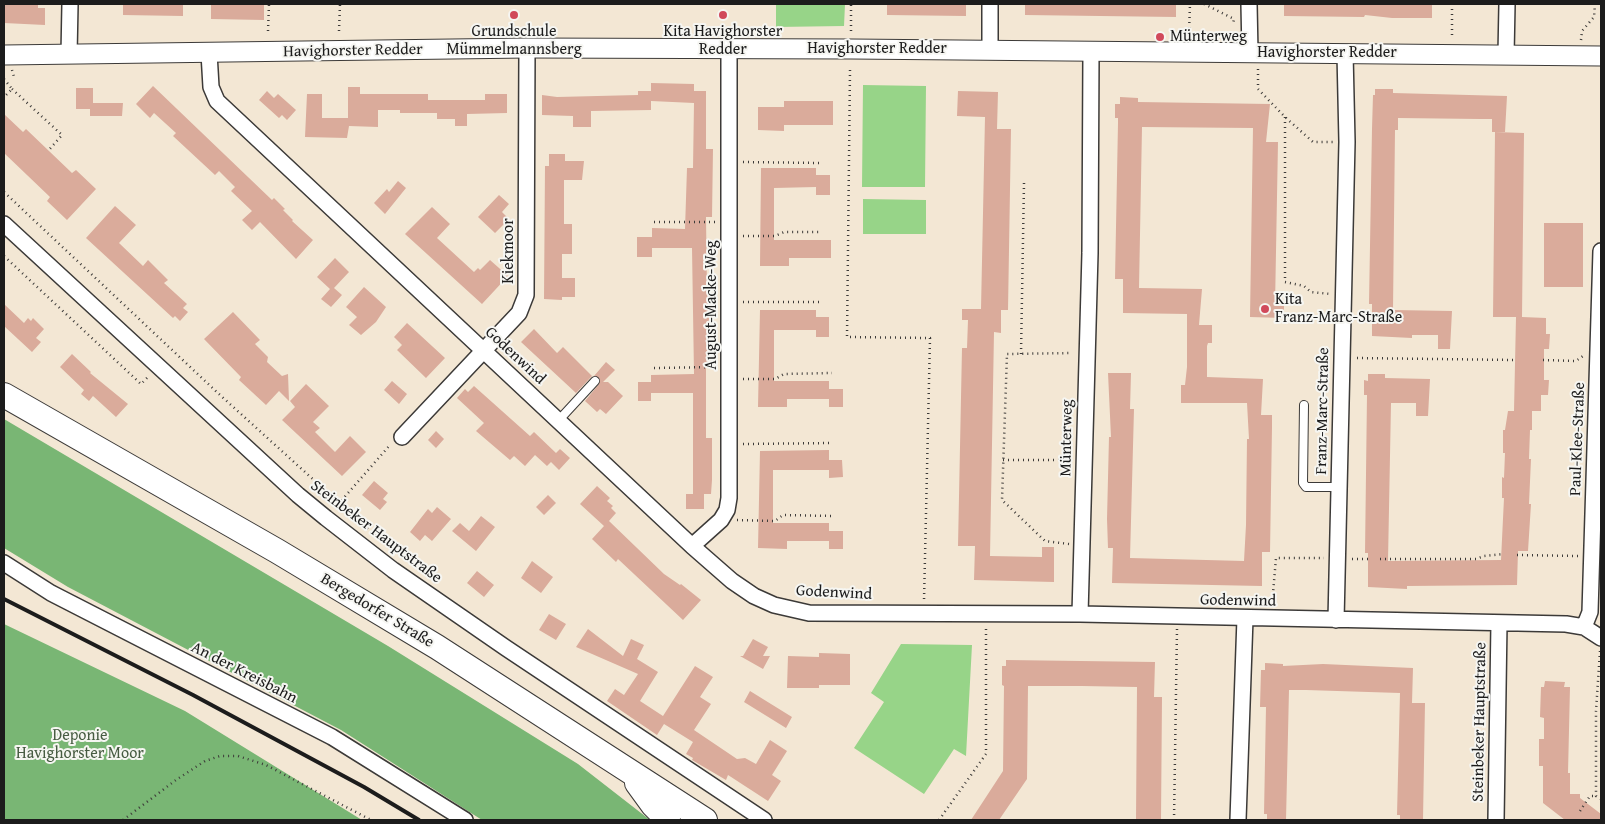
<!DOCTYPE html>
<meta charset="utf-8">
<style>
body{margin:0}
#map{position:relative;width:1605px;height:824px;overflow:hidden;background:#f3e7d4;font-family:"Gentium Book Plus",serif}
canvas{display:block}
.frame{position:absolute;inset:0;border:5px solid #1c1c1c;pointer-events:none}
</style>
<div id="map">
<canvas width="1605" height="824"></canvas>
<div class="frame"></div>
</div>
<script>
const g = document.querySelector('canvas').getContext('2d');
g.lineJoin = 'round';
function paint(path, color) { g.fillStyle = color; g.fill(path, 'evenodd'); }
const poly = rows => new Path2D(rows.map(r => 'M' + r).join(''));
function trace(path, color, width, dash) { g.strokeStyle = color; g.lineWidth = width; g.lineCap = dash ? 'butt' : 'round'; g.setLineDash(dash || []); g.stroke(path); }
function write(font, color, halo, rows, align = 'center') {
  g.font = font + ' "Gentium Book Plus",serif'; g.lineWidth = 4; g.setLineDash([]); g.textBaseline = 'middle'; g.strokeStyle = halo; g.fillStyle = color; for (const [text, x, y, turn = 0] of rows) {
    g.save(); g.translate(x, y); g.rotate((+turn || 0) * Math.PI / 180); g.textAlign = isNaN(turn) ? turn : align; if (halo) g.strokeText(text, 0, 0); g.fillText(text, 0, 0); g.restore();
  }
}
paint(poly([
 [776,4,845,4,844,26,776,27],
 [863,85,926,86,925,187,862,187],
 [863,199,926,200,926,234,863,234],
 [901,644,972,645,966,756,954,749,924,794,854,748,884,702,871,693]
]), '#97d488');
paint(poly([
 [4,419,388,646,578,764,650,820,482,820,341,730,68,587,4,548],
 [4,624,185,711,362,820,4,820]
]), '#79b674');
paint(poly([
 [4,4,38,4,38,8,45,8,45,25,4,23],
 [123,4,183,4,183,16,123,15],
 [211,4,264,4,264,20,211,19],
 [887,4,966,4,966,16,887,15],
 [1025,4,1176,4,1176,17,1025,15],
 [1284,4,1432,4,1432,18,1392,18,1365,15,1364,17,1284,16],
 [651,83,694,84,694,91,706,91,706,149,713,149,712,217,706,217,707,292,711,292,712,362,706,362,706,438,712,438,712,480,711,494,704,494,704,509,686,509,686,494,693,494,693,393,651,393,651,401,638,401,638,382,651,382,651,375,694,374,692,248,652,248,652,257,637,257,637,237,652,237,652,228,685,229,687,168,693,168,694,103,651,101,651,110,591,111,591,127,573,127,573,116,542,115,542,95,557,97,638,95,638,91,651,91],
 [153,86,272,200,274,198,285,209,283,210,293,220,292,221,313,240,296,259,260,222,252,230,242,220,252,211,231,191,235,187,219,171,215,175,173,136,176,133,154,113,150,118,136,104],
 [348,87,360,87,360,94,428,94,428,100,485,100,485,94,507,94,507,113,467,114,467,126,455,126,455,119,437,119,437,113,400,113,400,110,378,110,378,127,349,126,347,138,305,137,307,94,322,94,322,118,348,118],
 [76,88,93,88,93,103,123,103,122,116,90,116,90,109,76,109],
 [1375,89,1393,89,1393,93,1507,96,1505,132,1492,132,1492,119,1480,119,1398,118,1398,130,1395,130,1393,310,1452,311,1450,349,1438,349,1438,335,1412,335,1412,338,1372,336,1372,304,1369,304,1372,129,1373,95,1375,95],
 [267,91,274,98,278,94,296,110,287,120,282,115,279,118,259,100],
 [958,91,998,92,997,129,1011,129,1008,310,1001,310,1001,333,994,332,990,556,1042,557,1042,547,1054,547,1054,582,974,580,975,546,958,546,962,348,967,348,968,320,962,320,962,309,981,309,985,117,957,116],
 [1120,97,1138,98,1138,102,1270,104,1266,142,1278,142,1275,306,1284,306,1284,318,1250,317,1253,128,1142,127,1139,288,1202,289,1199,325,1212,325,1212,343,1208,343,1207,346,1207,377,1263,379,1261,415,1272,415,1272,427,1270,552,1262,552,1262,586,1112,583,1113,548,1108,548,1107,519,1109,437,1111,437,1108,373,1131,373,1130,409,1134,409,1130,558,1244,561,1246,525,1247,439,1249,439,1247,403,1181,403,1181,385,1185,385,1187,367,1187,314,1123,313,1123,279,1115,279,1118,123,1118,118,1115,118,1115,104,1120,104],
 [784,101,833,101,833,125,784,125,784,131,758,130,758,107,784,107],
 [4,114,23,132,26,129,72,173,76,170,96,189,67,220,47,201,50,197,4,153],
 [1495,132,1524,133,1522,317,1546,318,1546,334,1550,334,1549,349,1544,349,1544,380,1549,380,1548,395,1541,395,1541,411,1532,411,1532,430,1530,430,1529,459,1531,459,1529,504,1531,504,1528,551,1518,551,1517,585,1407,586,1407,589,1368,587,1368,553,1365,553,1367,395,1364,395,1364,380,1368,381,1368,374,1385,374,1385,378,1430,379,1428,416,1416,416,1416,403,1391,403,1388,561,1501,560,1504,498,1502,498,1502,477,1504,478,1505,453,1503,453,1503,430,1505,430,1508,411,1514,411,1516,317,1493,317],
 [549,154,565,154,565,161,584,161,582,180,564,180,564,224,572,224,572,254,562,254,562,278,575,278,575,297,562,297,562,300,544,299,545,166,549,166],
 [761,168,816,168,816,175,830,175,830,195,816,195,816,187,774,188,774,240,831,240,831,258,789,258,789,266,760,266],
 [398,181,406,188,385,214,374,203,387,189,389,192],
 [499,195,509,204,502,212,509,219,495,233,478,217],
 [115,206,136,225,119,243,143,266,148,260,168,280,164,283,187,304,183,308,188,312,180,321,175,316,173,318,86,238],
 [432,207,450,224,437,238,474,272,478,268,480,270,490,260,508,276,482,304,405,234],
 [1544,223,1583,223,1583,287,1544,287],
 [335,258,349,272,334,288,342,295,331,307,321,299,330,289,317,277],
 [364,287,386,307,376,322,361,335,349,325,357,317,346,307],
 [4,304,24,323,28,318,31,321,33,318,44,329,36,338,41,342,32,352,4,326],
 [760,310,816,310,816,317,829,317,829,337,816,337,816,330,774,330,774,381,829,381,829,389,843,389,843,407,829,407,829,399,787,399,787,407,758,407],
 [233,312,260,340,255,344,268,357,267,362,282,376,288,374,289,401,279,391,266,405,239,380,241,377,204,339],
 [407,323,445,358,426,378,397,350,402,345,394,337],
 [534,329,557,353,563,347,592,376,576,393,521,342],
 [72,354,91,372,90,373,128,404,116,417,93,396,89,401,81,394,84,390,60,367],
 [606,362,615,370,603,382,608,382,623,396,606,414,600,409,597,412,585,401,599,384,600,379,594,376],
 [392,381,407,394,399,404,384,390],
 [306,384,329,406,313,422,320,428,315,432,335,452,350,436,366,452,342,476,282,420,295,407,290,401],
 [474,386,530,436,534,432,556,453,560,449,570,458,559,470,551,462,547,466,535,455,525,466,514,456,510,460,476,431,484,423,457,398,465,389,468,392],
 [436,431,444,439,436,448,428,440],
 [829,450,829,460,842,460,843,477,829,478,829,462,829,470,773,470,773,523,829,523,829,541,787,541,787,549,758,548,760,451],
 [374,481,388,493,383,499,387,502,380,510,362,495],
 [597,486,610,498,607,501,613,506,611,508,616,513,609,521,664,574,680,585,681,584,701,600,683,620,618,559,616,562,592,539,604,526,580,504],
 [548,495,556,503,544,515,536,507],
 [437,507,451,519,432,541,425,535,420,541,410,532,428,509,432,513],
 [481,516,495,527,476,551,452,531,460,523,469,531],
 [829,531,843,531,843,549,829,549],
 [532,561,553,577,541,593,521,578],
 [477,571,494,585,484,597,467,583],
 [549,614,566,624,556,640,539,630],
 [588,629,623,656,631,639,644,645,637,659,658,672,640,701,663,716,695,666,713,677,700,697,711,704,694,730,737,759,745,758,756,764,770,740,787,751,772,775,781,781,768,801,728,775,726,780,692,760,693,758,686,754,693,742,664,724,657,735,607,701,615,689,624,695,638,674,576,647],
 [753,639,768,647,763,656,770,656,763,669,740,656,743,656],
 [819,653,850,654,850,685,819,685,819,688,787,688,788,656,819,657],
 [1006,660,1155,662,1154,697,1162,697,1161,820,1136,820,1137,687,1082,686,1028,686,1027,779,999,820,971,820,1003,771,1004,686,1002,685,1002,666,1006,666],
 [1265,663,1283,664,1283,666,1323,664,1413,668,1412,703,1425,703,1423,820,1400,820,1400,815,1397,815,1400,693,1306,690,1289,690,1286,820,1267,820,1267,814,1264,814,1266,707,1260,707,1261,670,1265,670],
 [1545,681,1565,682,1564,687,1570,687,1568,773,1570,773,1570,794,1580,794,1580,798,1601,814,1601,820,1565,820,1543,803,1543,766,1539,766,1539,739,1544,739,1544,718,1540,717,1541,687,1544,687],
 [750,691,792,717,786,728,744,702]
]), '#daab9b');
const service = poly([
 [1304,405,1303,483,1306,487,1339,487],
 [558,421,595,381]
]);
const minor = poly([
 [1249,4,1250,53],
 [990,50,990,4],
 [209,53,211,87,217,101,692,546,732,581,754,596,774,605,809,613,1080,614,1566,624,1584,627,1601,638],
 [69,55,70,4],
 [1506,55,1507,4],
 [4,224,298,495,326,518,393,570,506,648,764,820],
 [402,437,519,313,526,295,527,48],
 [692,546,721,520,727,510,729,498,729,50],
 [4,563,51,593,332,737,465,820],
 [1080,614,1090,253,1091,52],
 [1336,620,1347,142,1345,53],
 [1584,627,1590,612,1601,251],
 [1238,820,1245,618],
 [1496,820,1499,623]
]);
const tertiary = poly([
 [4,55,527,48,851,49,1601,56]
]);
const primary = poly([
 [4,395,277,551,437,647,705,820],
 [637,783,653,805,668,820]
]);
trace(service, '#3c3a38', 10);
trace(minor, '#3c3a38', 18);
trace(tertiary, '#3c3a38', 21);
trace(primary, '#3c3a38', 26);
trace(poly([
 [1204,4,1234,19,1233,24],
 [268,31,269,4],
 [339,31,340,4],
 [851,31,851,4],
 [1189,33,1190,4],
 [1452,35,1452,4],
 [1581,40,1582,31,1594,17,1595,4],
 [1258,69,1258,89,1285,117,1313,142,1333,142],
 [12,70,14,77],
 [850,70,847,337,930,338,924,601],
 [4,79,12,89,4,97],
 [12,89,62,135,48,151],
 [1285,117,1285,282,1304,286,1311,292,1331,294],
 [743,162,819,163],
 [4,192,220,395,380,540],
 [654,222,715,222],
 [743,236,775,236,784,232,820,232],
 [4,256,141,384,149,376],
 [743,302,820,302],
 [1021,354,1024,183],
 [1357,358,1515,360],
 [1543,360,1576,361,1583,356],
 [654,368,715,367],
 [743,379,775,379,784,374,832,373],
 [743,444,833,443],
 [1003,460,1069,460],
 [335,508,390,445],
 [737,520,775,521,783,515,834,516],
 [1069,544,1045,541,1002,500,1007,354,1072,353],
 [1517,555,1578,556],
 [1352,559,1368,559],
 [1380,559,1476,559,1484,556,1504,554],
 [1272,605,1276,558,1324,558],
 [1600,651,1596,711,1596,796,1601,799],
 [1580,811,1590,796,1596,796],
 [123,820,176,780,205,761,220,756,238,756,266,765,371,820],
 [939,820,986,754,986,628],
 [1174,820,1177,629]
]), '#3c3a38', 2.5, [1, 4]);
trace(service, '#fff', 8);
trace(minor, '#fff', 15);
trace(tertiary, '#fff', 19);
trace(primary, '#fff', 24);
trace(poly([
 [4,599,193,695,364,787,419,820]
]), '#1c1c1c', 4);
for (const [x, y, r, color] of [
 [514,15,5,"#d1495b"],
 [723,15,5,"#d1495b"],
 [1160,37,5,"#d1495b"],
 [1265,309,5,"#d1495b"]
]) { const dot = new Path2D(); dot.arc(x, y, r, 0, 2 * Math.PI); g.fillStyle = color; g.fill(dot); trace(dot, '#f6f6f2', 2); }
write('16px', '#1c1c1c', '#f6f6f2', [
 ["Grundschule",514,32],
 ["Mümmelmannsberg",514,50],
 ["Kita Havighorster",723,32],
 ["Redder",723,50],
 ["Münterweg",1170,37,"left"],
 ["Kita",1275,300,"left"],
 ["Franz-Marc-Straße",1275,318,"left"]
]);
write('16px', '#1c1c1c', '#f6f6f2', [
 ["Havighorster Redder",877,49],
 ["Havighorster Redder",353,51,-1],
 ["Havighorster Redder",1327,53],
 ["Kiekmoor",509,251,-90],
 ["August-Macke-Weg",712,305,-90],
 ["Godenwind",515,356,43],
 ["Franz-Marc-Straße",1323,411,-89],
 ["Münterweg",1067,438,-89],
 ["Paul-Klee-Straße",1578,439,-88],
 ["Steinbeker Hauptstraße",376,532,37],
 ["Godenwind",834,593,3],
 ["Godenwind",1238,601,1],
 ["Bergedorfer Straße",377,611,31],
 ["An der Kreisbahn",244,673,27],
 ["Steinbeker Hauptstraße",1480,722,-89]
]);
write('16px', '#475c42', '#f6f6f2', [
 ["Deponie",80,736],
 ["Havighorster Moor",80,754]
]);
</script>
